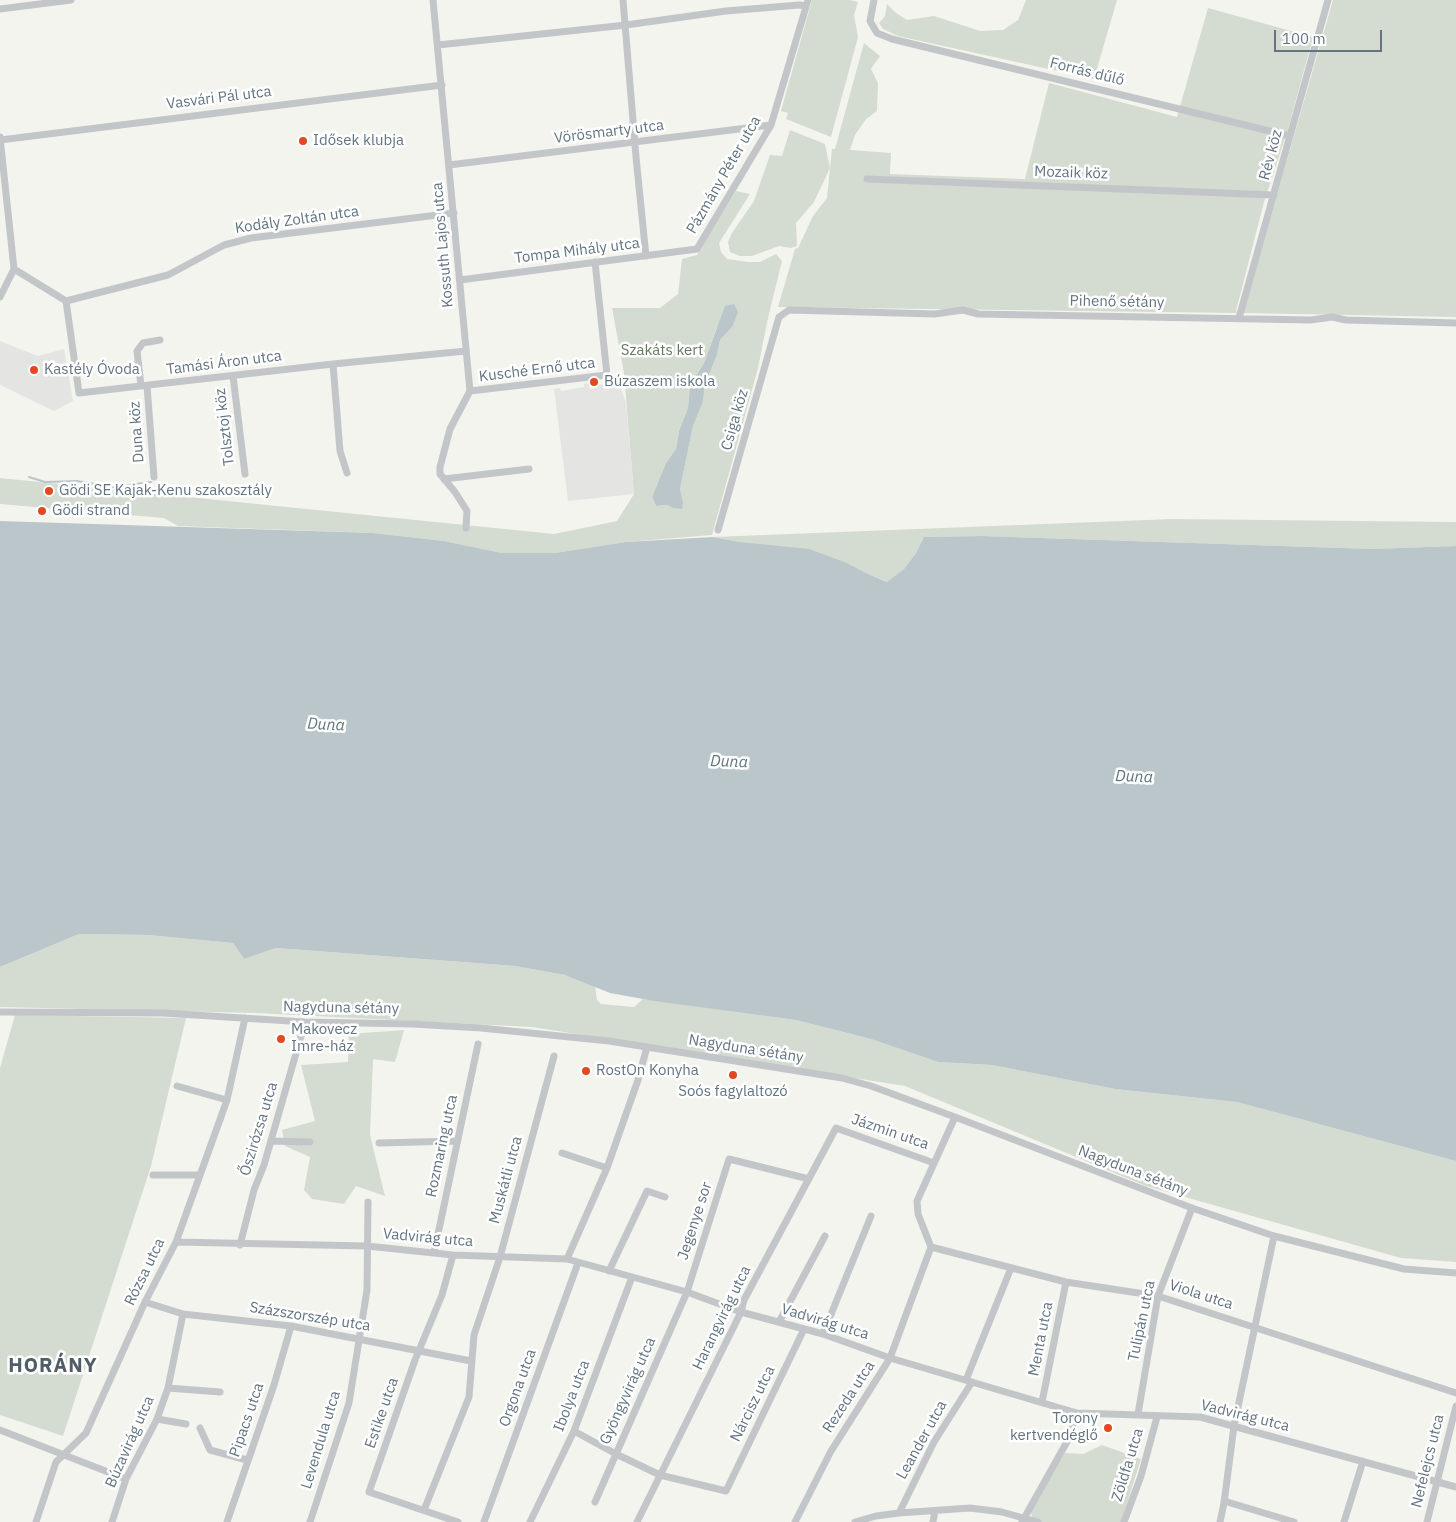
<!DOCTYPE html>
<meta charset="utf-8">
<style>
body{margin:0}
#map{position:relative;width:1456px;height:1522px;overflow:hidden;background:#f4f4ef;font-family:"IBM Plex Sans",sans-serif}
canvas{display:block}
.scale{position:absolute;left:1274px;top:30px;width:108px;height:22px;box-sizing:border-box;border:2px solid #627480;border-top:0;padding-left:6px;font-size:15px;line-height:18px;white-space:nowrap;color:#627480;-webkit-text-stroke:4px #fff;paint-order:stroke}
</style>
<div id="map">
<canvas width="1456" height="1522"></canvas>
<div class="scale">100 m</div>
</div>
<script>
const g = document.querySelector('canvas').getContext('2d');
g.lineJoin = 'round';
function paint(path, color) { g.fillStyle = color; g.fill(path, 'evenodd'); }
const poly = rows => new Path2D(rows.map(r => 'M' + r).join(''));
function trace(path, color, width, dash) { g.strokeStyle = color; g.lineWidth = width; g.lineCap = dash ? 'butt' : 'round'; g.setLineDash(dash || []); g.stroke(path); }
function write(font, color, halo, rows, align = 'center') {
  g.font = font + ' "IBM Plex Sans",sans-serif'; g.lineWidth = 5; g.setLineDash([]); g.textBaseline = 'middle'; g.strokeStyle = halo; g.fillStyle = color; for (const [text, x, y, turn = 0] of rows) {
    g.save(); g.translate(x, y); g.rotate((+turn || 0) * Math.PI / 180); g.textAlign = isNaN(turn) ? turn : align; if (halo) g.strokeText(text, 0, 0); g.fillText(text, 0, 0); g.restore();
  }
}
paint(poly([
 [0,341,38,356,64,349,73,401,54,411,0,385],
 [589,383,590,389,595,388,595,385,619,383,626,403,634,494,568,501,554,389,560,388,561,391,584,387,584,384]
]), '#e4e5e3');
paint(poly([
 [812,0,850,0,858,2,854,15,858,37,831,137,786,119,788,113,781,111],
 [1026,0,1117,0,1094,79,898,36,883,29,879,23,885,16,887,4,896,13,907,20,934,16,980,31,1003,30,1018,20],
 [1333,0,1456,0,1456,317,1243,313],
 [1208,8,1313,37,1288,129,1264,202,1236,311,1238,313,778,307,795,249,798,248,813,216,827,198,832,149,835,149,864,43,880,56,871,69,878,83,877,111,866,119,855,135,850,150,891,153,890,174,1025,179,1049,83,1177,117],
 [790,130,825,144,830,168,814,202,796,223,797,246,791,248,779,246,752,256,740,256,730,252,728,242,732,233,754,201,770,155,782,156],
 [736,191,750,194,719,243,721,252,727,259,748,262,760,262,776,254,782,261,768,318,758,368,712,535,626,542,555,553,502,553,444,541,373,533,178,526,164,518,0,504,0,478,554,534,617,521,634,494,624,373,612,308,660,308,678,294,682,259,697,255],
 [717,327,732,327,720,340,717,355,705,384,703,402,693,426,680,489,683,502,673,508,667,505,656,506,652,497,666,463,676,449,679,431,688,408,690,386,704,363],
 [1172,519,1456,522,1456,546,1372,549,981,536,924,537,916,553,904,569,888,582,868,574,847,563,713,537],
 [79,934,148,935,233,943,244,959,276,948,515,966,565,975,595,986,597,1000,601,1004,634,1007,643,999,796,1020,871,1039,938,1062,992,1065,1115,1089,1237,1102,1456,1161,1456,1262,1401,1258,1146,1186,905,1086,532,1027,255,1013,0,1007,0,967],
 [15,1015,186,1018,151,1166,63,1436,0,1415,0,1068],
 [404,1030,395,1062,373,1059,370,1135,385,1196,356,1186,344,1204,312,1199,304,1190,310,1157,285,1146,282,1130,315,1121,301,1065,348,1062,349,1034],
 [1102,1445,1141,1459,1121,1522,1038,1522,1034,1521,1030,1511,1065,1453,1083,1454]
]), '#d4dbd0');
paint(poly([
 [734,304,738,312,732,327,720,340,717,355,705,384,703,402,693,426,680,489,683,502,682,509,673,508,667,505,656,506,652,497,666,463,676,449,679,431,688,408,690,386,704,363,725,306],
 [0,521,373,533,444,541,502,553,555,553,626,542,713,537,739,542,809,549,847,563,868,574,887,582,904,569,916,553,924,537,981,536,1372,549,1456,546,1456,1161,1237,1102,1115,1089,992,1065,938,1062,871,1039,796,1020,654,1001,610,993,565,975,515,966,276,948,244,959,233,943,148,935,79,934,0,967]
]), '#bac6ca');
trace(poly([
 [29,477,45,482,77,481,113,487,151,482]
]), '#bac6ca', 2);
trace(poly([
 [433,0,470,391,450,429,440,467,440,474,455,492,467,511,466,528],
 [623,0,636,157,646,256],
 [874,0,870,21,877,33,892,39,1290,136],
 [0,9,71,0],
 [438,45,626,25,726,11,799,5,806,6],
 [0,140,442,85],
 [449,165,771,125],
 [867,179,1274,195],
 [14,269,66,301,168,275,224,245,251,238,454,213],
 [460,280,697,249,771,125,808,0],
 [0,297,14,269,0,137],
 [66,301,79,393,333,364,466,351],
 [1239,318,1328,0],
 [333,364,340,451,347,473],
 [233,376,245,474],
 [141,386,137,351,143,343,160,340],
 [147,386,154,477],
 [470,391,607,375,595,262],
 [444,479,529,469],
 [718,530,779,317,789,310,935,314,963,310,978,314,1311,320,1332,317,1346,320,1456,323],
 [0,1012,163,1013,305,1022,413,1024,481,1028,609,1041,842,1078,871,1086,955,1117,1192,1208,1274,1236,1404,1269,1456,1273],
 [177,1086,227,1100],
 [271,1141,310,1142],
 [379,1143,457,1141],
 [562,1153,607,1168],
 [153,1175,200,1175],
 [176,1242,367,1246,453,1255,567,1259,687,1292,741,1312,823,1334,890,1358,1077,1413,1200,1417,1456,1487],
 [240,1245,254,1190,264,1165,305,1022],
 [931,1247,1066,1282,1158,1296,1456,1393],
 [434,1253,478,1044],
 [453,1255,442,1295,415,1360,369,1492,458,1522],
 [567,1259,607,1168,638,1080,647,1047],
 [609,1271,647,1191,665,1197],
 [145,1302,183,1314,291,1326,471,1361],
 [779,1322,825,1236],
 [823,1334,871,1216],
 [966,1380,1011,1268],
 [168,1388,220,1392],
 [1042,1402,1066,1282],
 [1138,1414,1158,1296,1192,1208],
 [157,1419,186,1424],
 [200,1428,210,1450,247,1460],
 [0,1430,126,1479],
 [574,1431,616,1454,660,1475,726,1491,804,1329],
 [1224,1501,1294,1522],
 [595,1502,687,1292,729,1159,809,1179],
 [424,1510,469,1397,474,1335,500,1257,554,1056],
 [899,1513,934,1442,972,1382],
 [36,1522,56,1462,86,1433,145,1302,176,1242,227,1100,245,1018],
 [112,1522,126,1479,157,1419,168,1388,183,1314],
 [227,1522,274,1385,291,1326],
 [310,1522,349,1403,367,1290,368,1202],
 [484,1522,578,1263],
 [530,1522,574,1431,632,1277],
 [637,1522,741,1312,744,1300,836,1128,934,1163],
 [795,1522,831,1451,890,1358,931,1247,918,1214,917,1201,955,1117],
 [855,1522,876,1516,899,1513,970,1508,1002,1512,1038,1522],
 [933,1522,935,1511],
 [1022,1522,1068,1440,1077,1413],
 [1124,1522,1141,1476,1157,1417],
 [1220,1522,1224,1503,1234,1426,1274,1236],
 [1344,1522,1363,1461],
 [1427,1522,1456,1406]
]), '#c3c6c9', 7);
for (const [x, y, r, color] of [
 [303,141,5,"#e24821"],
 [34,370,5,"#e24821"],
 [594,382,5,"#e24821"],
 [49,491,5,"#e24821"],
 [42,511,5,"#e24821"],
 [281,1039,5,"#e24821"],
 [586,1071,5,"#e24821"],
 [733,1075,5,"#e24821"],
 [1108,1428,5,"#e24821"]
]) { const dot = new Path2D(); dot.arc(x, y, r, 0, 2 * Math.PI); g.fillStyle = color; g.fill(dot); trace(dot, '#fff', 2); }
write('15px', '#627480', '#fff', [
 ["Forrás dűlő",1087,72,14],
 ["Vasvári Pál utca",219,98,-7],
 ["Vörösmarty utca",609,132,-7],
 ["Rév köz",1271,155,-75],
 ["Mozaik köz",1071,173,2],
 ["Pázmány Péter utca",724,175,-60],
 ["Kodály Zoltán utca",297,220,-8],
 ["Kossuth Lajos utca",443,245,-95],
 ["Tompa Mihály utca",577,251,-7],
 ["Pihenő sétány",1117,302,1],
 ["Tamási Áron utca",224,363,-7],
 ["Kusché Ernő utca",537,370,-7],
 ["Csiga köz",735,420,-74],
 ["Tolsztoj köz",225,427,-97],
 ["Duna köz",137,432,-94],
 ["Nagyduna sétány",341,1008,1],
 ["Nagyduna sétány",746,1049,9],
 ["Őszirózsa utca",259,1129,-73],
 ["Jázmin utca",890,1132,19],
 ["Rozmaring utca",442,1146,-78],
 ["Nagyduna sétány",1133,1171,21],
 ["Muskátli utca",506,1180,-75],
 ["Jegenye sor",695,1221,-72],
 ["Vadvirág utca",428,1238,5],
 ["Rózsa utca",145,1272,-64],
 ["Viola utca",1201,1295,18],
 ["Százszorszép utca",310,1317,9],
 ["Harangvirág utca",722,1318,-64],
 ["Tulipán utca",1142,1321,-78],
 ["Vadvirág utca",825,1322,17],
 ["Menta utca",1041,1339,-79],
 ["Orgona utca",518,1388,-70],
 ["Gyöngyvirág utca",628,1391,-66],
 ["Ibolya utca",572,1396,-69],
 ["Rezeda utca",849,1397,-57],
 ["Nárcisz utca",753,1404,-64],
 ["Estike utca",382,1413,-71],
 ["Vadvirág utca",1245,1416,14],
 ["Pipacs utca",247,1420,-71],
 ["Levendula utca",321,1440,-73],
 ["Leander utca",922,1440,-61],
 ["Búzavirág utca",130,1442,-66],
 ["Nefelejcs utca",1428,1461,-76],
 ["Zöldfa utca",1128,1465,-73]
]);
write('15px', '#627480', '#fff', [
 ["Idősek klubja",313,141],
 ["Kastély Óvoda",44,370],
 ["Búzaszem iskola",604,382],
 ["Gödi SE Kajak-Kenu szakosztály",59,491],
 ["Gödi strand",52,511],
 ["Makovecz",291,1030],
 ["Imre-ház",291,1047],
 ["RostOn Konyha",596,1071],
 ["Soós fagylaltozó",733,1092,"center"],
 ["Torony",1098,1419,"right"],
 ["kertvendéglő",1098,1436,"right"]
], 'left');
write('15px', '#667861', '#fff', [
 ["Szakáts kert",662,351]
]);
write('italic 16px', '#5e777f', '#fff', [
 ["Duna",326,725,3],
 ["Duna",729,762,2],
 ["Duna",1134,777,2]
]);
g.letterSpacing = '1px';
write('bold 20px', '#505d66', '#fff', [
 ["HORÁNY",53,1366]
]);
g.letterSpacing = '0px';
</script>
